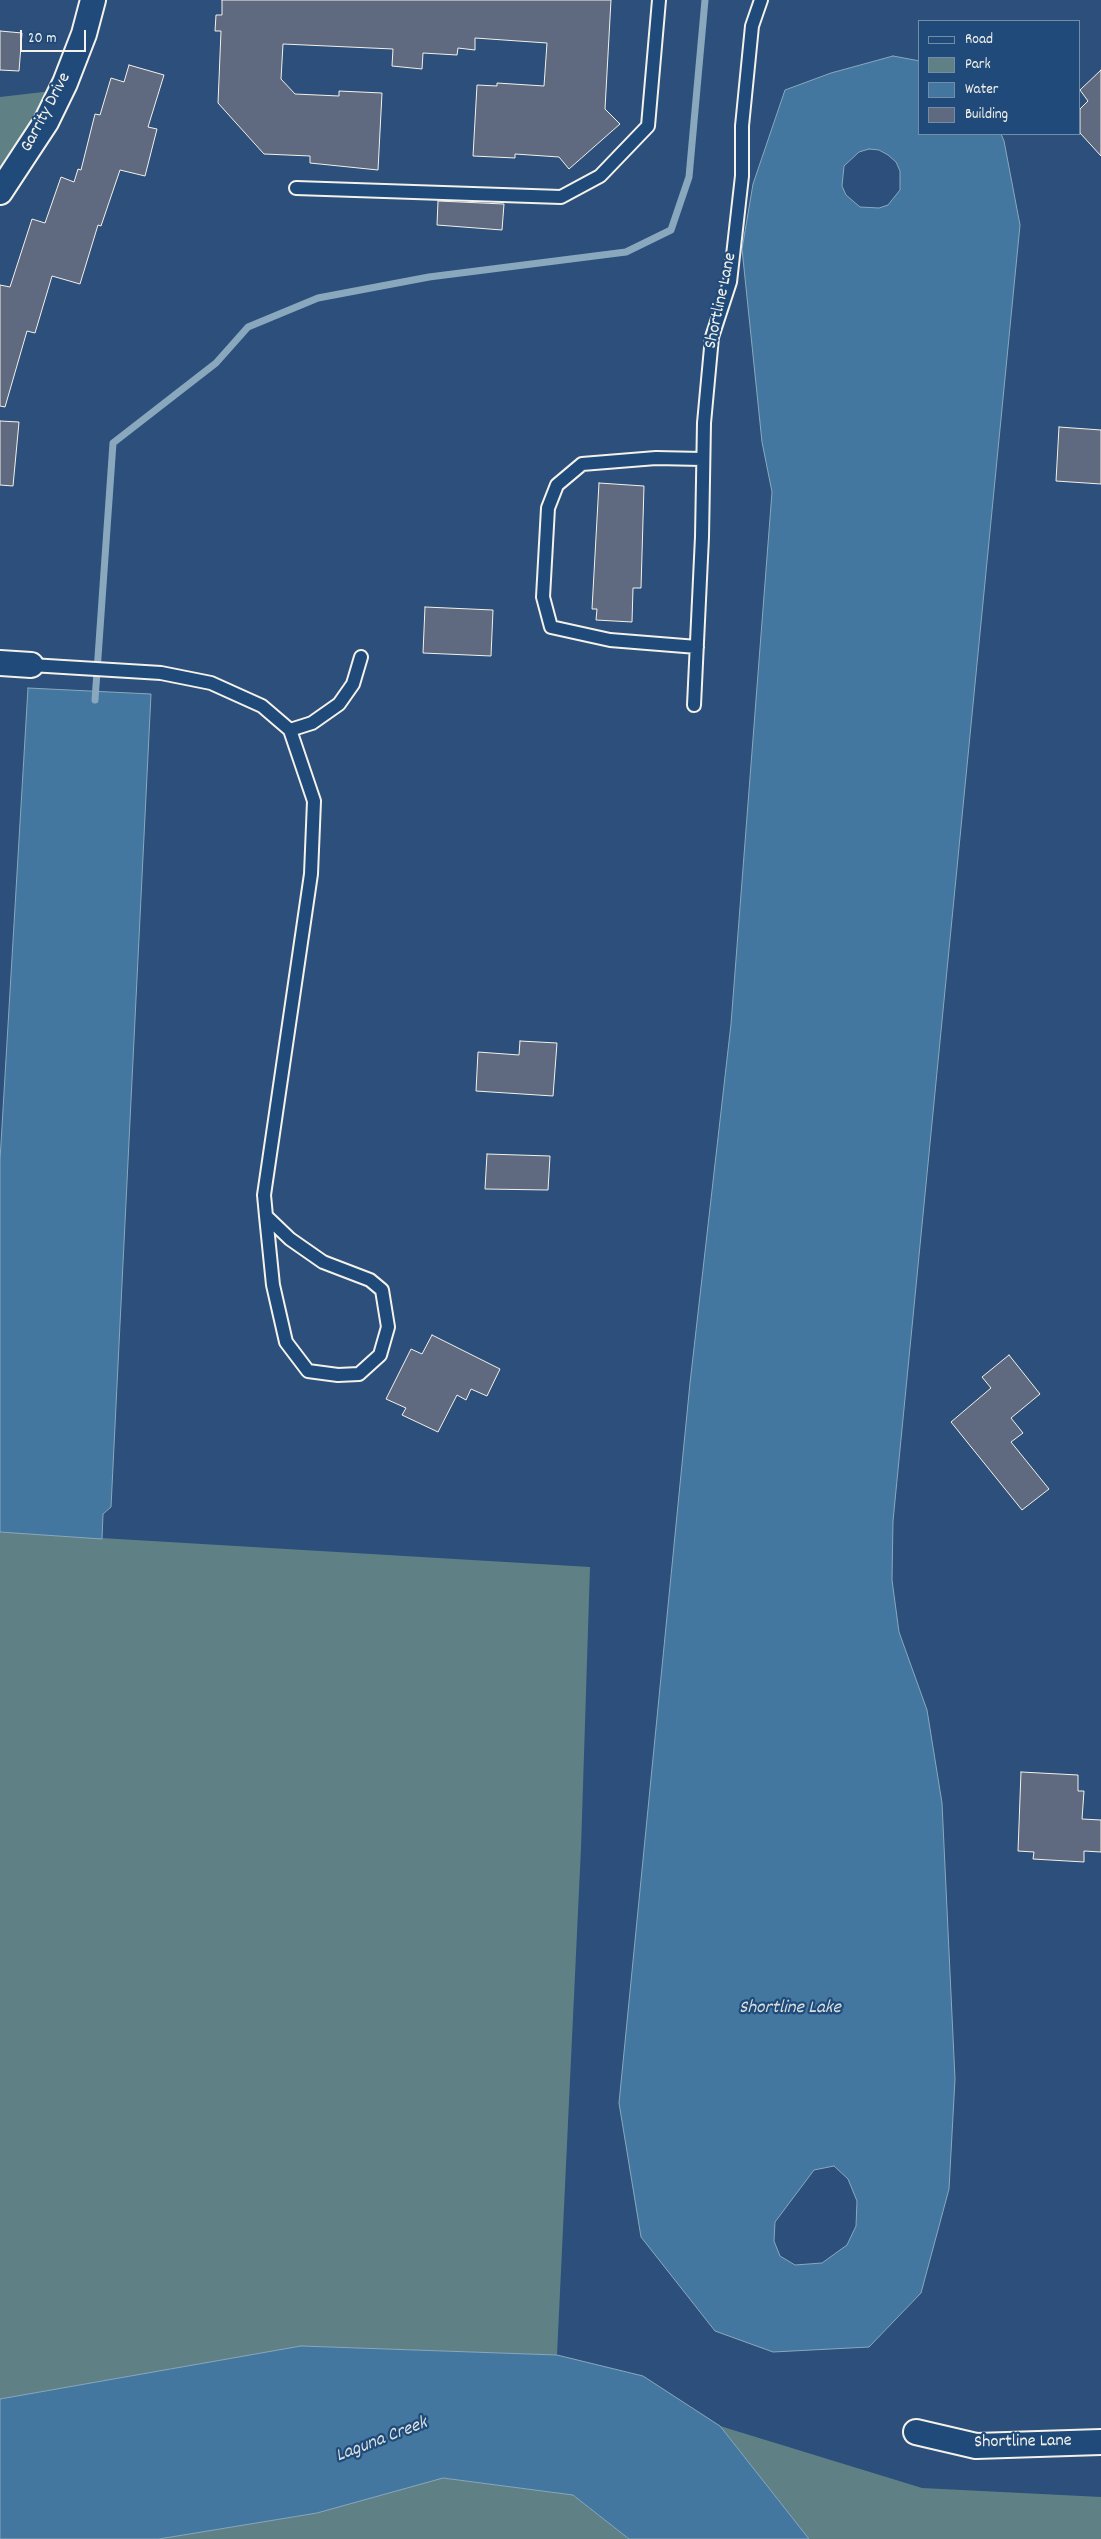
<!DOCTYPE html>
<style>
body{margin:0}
#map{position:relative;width:1101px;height:2539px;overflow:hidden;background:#2c507b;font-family:Dekko,sans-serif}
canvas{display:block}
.legend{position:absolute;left:918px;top:20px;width:162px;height:115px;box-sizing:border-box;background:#1f4a7a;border:1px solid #748da6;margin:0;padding:6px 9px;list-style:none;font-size:15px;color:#f4f1e8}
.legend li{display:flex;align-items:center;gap:10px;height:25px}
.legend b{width:25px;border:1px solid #748da6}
.scale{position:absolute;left:20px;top:30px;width:66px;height:22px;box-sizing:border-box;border:2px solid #f4f1e8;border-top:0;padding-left:6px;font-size:15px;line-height:18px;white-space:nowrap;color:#f4f1e8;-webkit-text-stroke:4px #1f4a7a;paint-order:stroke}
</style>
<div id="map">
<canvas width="1101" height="2539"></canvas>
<ul class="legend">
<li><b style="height:6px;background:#1f4a7a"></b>Road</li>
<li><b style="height:14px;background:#5f8186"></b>Park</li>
<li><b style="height:14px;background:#4377a0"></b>Water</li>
<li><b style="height:14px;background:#5f6a80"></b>Building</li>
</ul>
<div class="scale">20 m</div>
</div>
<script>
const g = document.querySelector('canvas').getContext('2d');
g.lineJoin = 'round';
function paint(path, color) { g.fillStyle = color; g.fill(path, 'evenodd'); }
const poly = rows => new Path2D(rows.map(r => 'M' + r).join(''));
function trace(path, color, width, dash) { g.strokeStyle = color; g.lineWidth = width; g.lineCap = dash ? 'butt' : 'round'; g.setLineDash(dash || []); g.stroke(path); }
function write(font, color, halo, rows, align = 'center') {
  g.font = font + ' Dekko,sans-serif'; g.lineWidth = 4.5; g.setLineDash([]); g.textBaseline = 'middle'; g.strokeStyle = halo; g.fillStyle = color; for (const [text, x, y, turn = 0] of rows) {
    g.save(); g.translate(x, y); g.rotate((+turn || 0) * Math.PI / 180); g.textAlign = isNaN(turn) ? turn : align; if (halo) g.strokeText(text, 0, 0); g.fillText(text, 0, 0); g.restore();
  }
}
paint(poly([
 [52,91,0,181,0,97],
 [0,1532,590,1567,581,1848,557,2355,301,2346,0,2399],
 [720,2426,922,2488,1101,2497,1101,2539,809,2539],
 [442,2478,573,2495,629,2539,159,2539,317,2513]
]), '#5f8186');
const water = poly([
 [893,56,920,61,920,134,1001,134,1004,141,1020,225,893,1521,892,1580,899,1632,927,1710,942,1803,955,2079,949,2189,921,2293,869,2347,773,2352,715,2331,641,2237,619,2103,690,1383,731,1024,772,492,762,442,742,249,753,184,785,90,831,73,893,56],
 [869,149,879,150,888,155,896,162,900,171,900,190,888,205,879,208,860,207,846,195,842,186,844,166,859,152,869,149],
 [834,2166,848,2179,857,2201,856,2226,847,2245,822,2263,795,2265,780,2256,774,2241,775,2222,814,2170,834,2166],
 [28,688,151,694,111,1507,103,1514,102,1539,0,1532,0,1160,28,688],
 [301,2346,557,2355,643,2376,720,2426,809,2539,629,2539,573,2495,443,2478,317,2513,159,2539,0,2539,0,2399,301,2346]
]);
paint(water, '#4377a0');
trace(water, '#8aa8bd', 1);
trace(poly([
 [95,700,113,443,216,363,248,327,318,298,429,277,626,252,671,230,689,177,705,0]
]), '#8aa8bd', 7);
const building = poly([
 [222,0,611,0,605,109,620,124,569,169,559,157,515,154,515,158,473,156,477,85,497,86,497,83,544,86,547,43,475,38,475,50,458,48,457,55,423,53,422,69,392,66,393,49,283,44,281,79,295,94,339,96,339,91,382,93,378,170,310,163,310,156,264,154,218,103,221,31,215,31,216,15,222,15,222,0],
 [0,31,22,33,19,71,0,70,0,31],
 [129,65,164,75,148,127,157,129,145,176,120,170,101,226,98,225,80,284,52,276,35,333,27,331,5,407,0,406,0,285,10,287,32,219,45,223,61,177,74,182,78,169,81,170,95,114,100,115,111,78,124,82,129,65],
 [1101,70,1101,156,1080,133,1080,109,1088,101,1080,90,1101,70],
 [438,201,504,204,502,230,437,225,438,201],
 [0,421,19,422,13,486,0,485,0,421],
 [1059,427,1101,430,1101,484,1056,481,1059,427],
 [599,483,644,486,641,588,633,588,632,622,596,620,597,609,592,609,599,483],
 [425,607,493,610,491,656,423,653,425,607],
 [520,1041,557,1043,553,1096,476,1091,478,1052,519,1055,520,1041],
 [487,1154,550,1156,548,1190,485,1189,487,1154],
 [432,1335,500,1369,487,1396,471,1389,466,1400,457,1395,438,1432,402,1415,406,1408,386,1399,411,1349,422,1354,432,1335],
 [1009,1355,1040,1394,1011,1418,1023,1433,1011,1442,1049,1489,1022,1510,951,1422,991,1388,982,1377,1009,1355],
 [1021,1772,1078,1775,1078,1791,1084,1791,1082,1819,1101,1820,1101,1852,1084,1851,1084,1862,1033,1859,1034,1852,1018,1851,1021,1772]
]);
paint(building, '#5f6a80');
trace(building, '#f4f1e8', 1);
const service = poly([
 [296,188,561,197,600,176,648,126,659,0],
 [697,647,610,640,551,627,543,597,548,508,557,485,582,464,656,458,702,459],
 [31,665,161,673,211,683,262,706,290,730,314,801,311,874,264,1195,266,1216,273,1285,286,1342,308,1371,338,1375,359,1374,380,1355,388,1327,382,1290,370,1280,323,1262,290,1239,266,1216],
 [694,705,702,537,704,423,712,337,730,282,742,176,742,126,752,26,761,0],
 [290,730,312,723,339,704,353,684,361,657]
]);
const minor = poly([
 [0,192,46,122,65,83,84,34,93,0],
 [0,663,31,665],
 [916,2432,976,2446,1101,2442]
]);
trace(service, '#f4f1e8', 16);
trace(minor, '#f4f1e8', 28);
trace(service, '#1f4a7a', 12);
trace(minor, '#1f4a7a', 24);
write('18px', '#f4f1e8', '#1f4a7a', [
 ["Garrity Drive",47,113,-62],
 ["Shortline Lane",722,301,-78],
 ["Shortline Lane",1023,2443,-1]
]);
write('italic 19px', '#d9dfdd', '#1f4a7a', [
 ["Shortline Lake",790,2009],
 ["Laguna Creek",382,2441,-21]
]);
</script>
